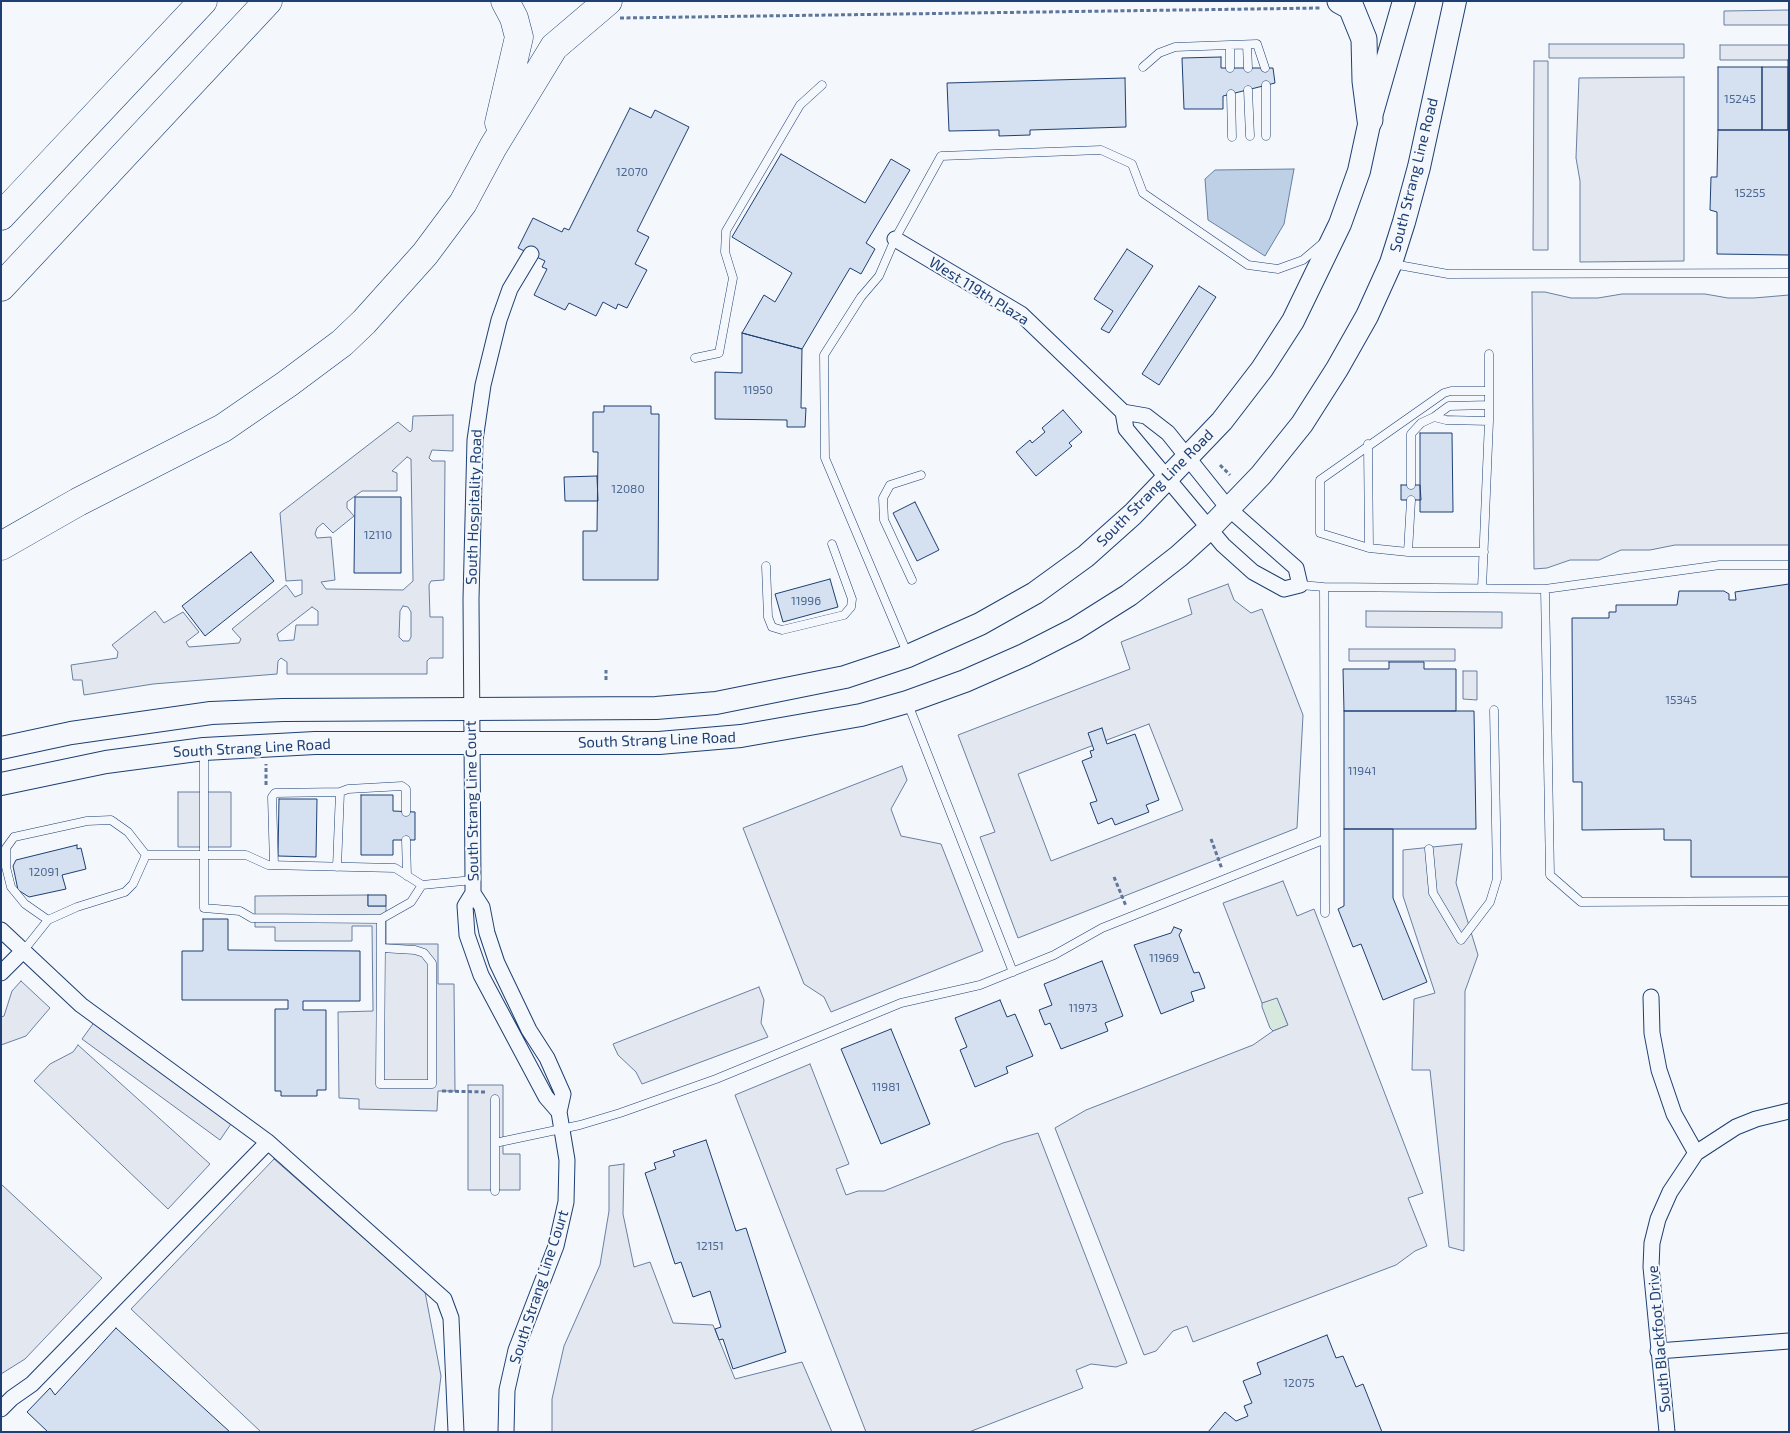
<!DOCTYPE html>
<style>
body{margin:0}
#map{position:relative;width:1790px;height:1433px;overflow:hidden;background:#f4f7fb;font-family:"Exo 2",sans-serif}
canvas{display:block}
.frame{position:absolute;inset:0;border:2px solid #1d3f73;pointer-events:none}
</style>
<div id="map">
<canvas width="1790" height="1433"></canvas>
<div class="frame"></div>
</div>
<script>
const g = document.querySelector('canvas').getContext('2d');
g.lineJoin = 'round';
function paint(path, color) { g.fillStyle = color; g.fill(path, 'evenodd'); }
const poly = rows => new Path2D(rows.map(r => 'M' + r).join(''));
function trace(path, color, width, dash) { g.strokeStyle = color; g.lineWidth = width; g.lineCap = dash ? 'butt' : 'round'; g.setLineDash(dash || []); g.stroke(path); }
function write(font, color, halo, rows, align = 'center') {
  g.font = font + ' "Exo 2",sans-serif'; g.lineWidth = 4; g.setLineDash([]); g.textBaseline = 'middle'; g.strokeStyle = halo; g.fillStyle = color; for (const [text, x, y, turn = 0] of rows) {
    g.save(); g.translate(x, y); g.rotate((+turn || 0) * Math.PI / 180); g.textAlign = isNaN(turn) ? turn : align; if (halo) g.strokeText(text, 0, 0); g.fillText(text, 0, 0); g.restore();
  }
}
const green = poly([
 [1277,997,1288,1025,1273,1031,1270,1028,1262,1007,1262,1003,1277,997]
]);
paint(green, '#d7e8df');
trace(green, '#687fa3', 1);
const parking = poly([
 [1789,10,1789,25,1724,25,1724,11,1789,10],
 [1549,44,1684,44,1684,58,1549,58,1549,44],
 [1720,45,1789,45,1789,60,1720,60,1720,45],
 [1534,61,1548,61,1548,250,1533,250,1534,61],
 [1684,77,1684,261,1580,262,1580,181,1576,158,1579,78,1684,77],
 [1532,292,1545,292,1571,298,1598,298,1622,294,1705,294,1728,298,1754,298,1789,295,1789,545,1675,545,1650,550,1621,550,1599,560,1570,560,1547,568,1534,569,1532,292],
 [453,415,453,451,432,450,429,458,432,461,445,461,444,580,431,581,429,585,430,617,443,617,443,658,430,658,427,661,427,674,287,674,287,662,281,658,278,661,277,674,153,684,84,695,82,680,73,680,71,665,117,658,118,652,112,645,155,611,164,623,183,612,199,632,186,642,189,647,239,643,241,639,232,629,286,585,295,597,302,594,302,580,286,581,280,513,398,422,410,432,412,430,413,416,453,415],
 [407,457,411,459,413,581,403,590,326,589,321,582,335,580,331,537,317,538,315,534,317,528,323,523,333,533,354,516,347,508,347,502,362,491,397,491,397,473,392,471,407,457],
 [403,606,408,607,411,612,411,637,409,641,403,641,399,637,400,611,403,606],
 [312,607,318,611,318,625,296,625,294,640,279,641,277,634,312,607],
 [1228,584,1234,600,1251,613,1262,609,1303,715,1297,828,1018,938,980,837,995,832,958,735,1130,669,1121,642,1192,614,1188,599,1228,584],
 [1149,724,1183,810,1051,861,1018,774,1149,724],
 [1366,611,1502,612,1502,628,1366,627,1366,611],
 [1349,649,1455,649,1455,661,1349,661,1349,649],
 [1463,671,1477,671,1477,700,1463,699,1463,671],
 [902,766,907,780,891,809,901,836,941,844,983,951,831,1012,824,997,804,984,743,828,902,766],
 [178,792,231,792,231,847,178,847,178,792],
 [1462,844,1456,883,1478,955,1465,991,1464,1251,1449,1247,1430,1070,1412,1070,1414,999,1435,993,1403,896,1403,850,1462,844],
 [1283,881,1297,916,1314,909,1423,1193,1408,1198,1427,1246,1415,1251,1396,1265,1193,1342,1187,1326,1173,1331,1156,1351,1144,1355,1055,1128,1086,1110,1253,1045,1273,1031,1288,1025,1277,998,1262,1003,1223,903,1283,881],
 [368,895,368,906,386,906,386,944,438,944,438,984,454,984,455,1091,438,1091,437,1111,359,1109,359,1099,339,1098,338,1012,373,1011,372,926,352,926,352,941,275,941,275,927,255,927,255,896,368,895],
 [21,981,50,1008,26,1036,1,1045,1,1017,4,1016,12,991,21,981],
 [759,987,764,1000,761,1023,768,1037,642,1084,636,1072,618,1055,613,1044,759,987],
 [98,1017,235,1118,220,1140,82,1039,98,1017],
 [78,1045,210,1164,168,1209,34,1081,50,1064,73,1052,78,1045],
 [810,1064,849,1164,836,1169,846,1195,858,1191,884,1191,1003,1143,1038,1133,1127,1363,1116,1367,1091,1364,1076,1370,1083,1388,969,1432,866,1432,735,1095,810,1064],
 [468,1085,503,1085,503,1154,520,1154,520,1190,468,1190,468,1085],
 [274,1159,425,1292,441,1376,434,1432,261,1432,131,1309,274,1159],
 [624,1164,623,1214,634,1267,650,1262,673,1323,713,1325,735,1379,802,1362,832,1432,552,1432,552,1399,564,1346,600,1265,609,1211,609,1166,624,1164],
 [1,1184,102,1278,25,1359,1,1374,1,1184]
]);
paint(parking, '#e3e8f0');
trace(parking, '#687fa3', 1);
const water = poly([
 [1294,169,1284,224,1265,256,1208,220,1205,179,1215,170,1294,169]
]);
paint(water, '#bed0e5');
trace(water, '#687fa3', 1);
const building = poly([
 [1221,57,1221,68,1273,68,1275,83,1223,96,1223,109,1184,109,1182,58,1221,57],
 [1788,60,1789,60,1789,130,1788,130,1788,60],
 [1718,67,1762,67,1762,130,1718,130,1718,67],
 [1762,67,1788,67,1788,130,1762,130,1762,67],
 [1125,78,1126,127,1030,130,1030,135,999,136,999,130,949,131,947,83,1125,78],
 [630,108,651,118,655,110,689,127,637,231,649,237,635,264,647,270,627,308,618,304,616,309,603,302,596,316,569,303,565,310,534,295,547,269,542,267,545,261,518,248,533,218,562,232,564,228,569,230,630,108],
 [1718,130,1789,130,1789,255,1717,254,1717,212,1710,210,1711,177,1717,177,1718,130],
 [781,154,865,203,891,159,910,170,866,243,875,249,861,274,850,268,802,349,742,333,764,295,775,302,792,273,732,237,781,154],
 [1127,249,1153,266,1109,333,1101,329,1113,311,1094,299,1127,249],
 [1199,286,1216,297,1159,385,1142,374,1199,286],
 [742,333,802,349,801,408,806,408,805,427,787,427,787,420,715,419,715,372,742,373,742,333],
 [604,406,651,406,651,414,659,414,658,580,583,580,583,531,597,531,598,452,593,452,593,412,604,412,604,406],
 [1063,410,1082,432,1069,443,1072,446,1036,476,1016,452,1030,440,1032,443,1045,432,1042,428,1063,410],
 [1420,433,1452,433,1453,512,1420,512,1420,433],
 [597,476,598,501,565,501,564,477,597,476],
 [1401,485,1420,485,1421,500,1401,500,1401,485],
 [355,497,401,497,401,573,354,573,355,497],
 [915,502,939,550,917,561,893,513,915,502],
 [251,552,274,581,205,636,182,606,251,552],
 [830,579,838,607,783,622,775,594,830,579],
 [1789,584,1789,877,1691,877,1691,840,1664,840,1664,829,1582,830,1582,782,1573,782,1572,618,1609,618,1609,612,1616,612,1616,605,1677,605,1679,591,1724,591,1729,594,1729,600,1736,600,1735,592,1789,584],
 [1389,662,1424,662,1424,669,1456,669,1456,711,1344,711,1343,669,1389,669,1389,662],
 [1344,711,1474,711,1476,829,1344,829,1344,711],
 [1102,728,1107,744,1135,734,1159,800,1146,805,1149,812,1115,825,1112,818,1098,824,1090,803,1097,801,1082,761,1092,757,1090,751,1094,750,1088,733,1102,728],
 [361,795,393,795,393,811,415,812,415,840,393,840,393,855,361,855,361,795],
 [279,799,317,799,316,857,278,856,279,799],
 [1344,829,1393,829,1393,898,1427,982,1383,1000,1361,944,1353,947,1338,909,1344,906,1344,829],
 [77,845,77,849,81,848,86,869,62,875,66,889,29,897,18,890,13,866,16,860,77,845],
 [368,895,386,895,386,906,368,906,368,895],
 [203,919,228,919,228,950,360,951,360,1001,303,1001,303,1010,326,1010,326,1090,317,1090,317,1096,281,1096,281,1091,275,1091,275,1009,288,1009,288,1000,182,1000,182,951,203,951,203,919],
 [1174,927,1182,930,1179,935,1194,973,1199,972,1205,988,1191,992,1194,1001,1161,1014,1134,945,1171,933,1174,927],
 [1102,961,1123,1016,1105,1023,1108,1031,1061,1049,1050,1023,1045,1025,1039,1010,1052,1005,1044,984,1102,961],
 [1000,1000,1007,1017,1015,1014,1033,1056,1006,1067,1008,1073,975,1087,960,1050,967,1047,955,1018,1000,1000],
 [891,1029,930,1124,881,1144,841,1049,891,1029],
 [706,1140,736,1231,746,1228,786,1352,733,1369,723,1339,719,1340,715,1329,721,1327,710,1291,693,1297,681,1262,675,1264,645,1173,656,1169,654,1163,675,1156,673,1151,706,1140],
 [116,1328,230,1432,48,1432,27,1412,50,1388,55,1395,116,1328],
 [1327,1335,1336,1358,1343,1356,1356,1387,1363,1384,1382,1432,1208,1432,1225,1412,1236,1421,1248,1416,1244,1406,1252,1403,1243,1381,1261,1374,1257,1363,1327,1335]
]);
paint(building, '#d5e0f0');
trace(building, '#1d3f73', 1);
const service = poly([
 [1230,45,1230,68],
 [1247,45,1248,68],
 [1143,67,1159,53,1175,47,1257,44,1265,68],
 [1248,90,1250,136],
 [1231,94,1232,137],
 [1266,136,1266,85],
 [1393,264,1448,274,1789,273],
 [695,358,719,353,733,278,725,252,726,231,800,105,822,85],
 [1434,417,1446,420,1489,421],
 [1368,444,1369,548],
 [1411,485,1411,434,1421,423,1434,417,1449,406,1489,405],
 [1408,552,1411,500],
 [1484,552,1408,552,1369,548,1320,533,1320,480,1444,393,1451,391,1489,391],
 [766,566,768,617,772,627,782,630,844,615,851,607,852,599,832,544],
 [912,580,884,520,883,498,890,485,921,475],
 [1300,585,1324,587,1545,589,1720,565,1789,565],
 [1324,587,1325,913],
 [1482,588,1489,421,1489,354],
 [1545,589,1550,875,1581,902,1789,901],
 [908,655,825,458,824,355,861,297,879,276,895,239,941,156,1101,150,1132,164,1143,193,1248,265,1278,269,1303,260,1323,243],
 [908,704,1013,972],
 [204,751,204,908,240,911,252,918,381,919,411,902,422,885],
 [340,792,348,789,402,786,406,789,406,812],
 [406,840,407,876],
 [1429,849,1433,893,1461,940,1490,902,1497,879,1494,710],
 [146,855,246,855,268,865,395,868,422,885,473,880],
 [274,865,272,797,275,793,340,792,337,867],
 [48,920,25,904,11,887,6,867,6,848,14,837,87,821,111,820,128,832,146,855],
 [381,948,415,950,424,953,432,963,432,1084,380,1084,381,948,381,919],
 [24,950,48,920,77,907,125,892,133,884,146,855],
 [495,1099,495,1191],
 [495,1143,580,1125,620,1113,716,1079,901,1003,980,985,1054,955,1102,928,1323,840]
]);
const minor = poly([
 [895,239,1021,314,1123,412,1146,416,1168,433,1228,508,1296,568,1300,585,1284,589,1253,572,1223,545,1126,429,1123,412],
 [531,254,510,289,499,320,483,385,475,440,471,599,473,880,473,893,465,906,467,935,481,975,546,1097,559,1112],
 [473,893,482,907,487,933,497,963,529,1030,547,1058,563,1094,559,1112,567,1160,566,1202,556,1246,516,1350,507,1390,506,1432],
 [1,930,81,1005,268,1142,444,1299,451,1318,456,1432],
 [1,973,24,950],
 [1651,997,1652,1033,1659,1070,1674,1114,1696,1153,1670,1192,1658,1219,1652,1243,1651,1267,1667,1432],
 [1696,1153,1736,1127,1756,1119,1789,1111],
 [1658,1351,1789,1341],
 [1,1409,12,1398,32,1384,268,1142]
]);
const secondary = poly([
 [1,748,71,733,211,713,283,710,656,708,716,703,845,677,908,656,980,624,1035,593,1086,556,1133,514,1222,421,1262,369,1293,321,1340,224,1359,171,1370,120,1404,1],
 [1,784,106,762,204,749,315,743,659,743,741,736,861,715,907,702,965,681,1024,655,1075,629,1129,595,1179,556,1210,528,1261,475,1302,424,1337,369,1367,316,1391,263,1404,222,1419,167,1455,1]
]);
const primary = poly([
 [1340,1,1351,7,1364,39,1365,81,1370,120]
]);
const motorway = poly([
 [499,123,519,37,514,18,505,1],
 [1,216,203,1],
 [1,287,268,1],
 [1,546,78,502,223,428,287,384,342,343,364,322,425,254,463,203,493,147,554,47,608,1]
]);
trace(service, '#1d3f73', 9);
trace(minor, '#1d3f73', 17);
trace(secondary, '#1d3f73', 24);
trace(primary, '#1d3f73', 27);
trace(motorway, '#1d3f73', 29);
trace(poly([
 [620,18,1321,8],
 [1220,465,1230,475],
 [606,680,606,670],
 [266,785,266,764],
 [1211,839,1222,869],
 [1114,877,1126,906],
 [442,1091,486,1092]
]), '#5e769c', 3, [4, 2.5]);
trace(service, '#f4f7fb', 8);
trace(minor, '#f4f7fb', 15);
trace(secondary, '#f4f7fb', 22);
trace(primary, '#f4f7fb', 25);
trace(motorway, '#f4f7fb', 28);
write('12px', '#4b6792', null, [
 ["15245",1740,99],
 ["12070",632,172],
 ["15255",1750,193],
 ["11950",758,390],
 ["12080",628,489],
 ["12110",378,535],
 ["11996",806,601],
 ["15345",1681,700],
 ["11941",1362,771],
 ["12091",44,872],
 ["11969",1164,958],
 ["11973",1083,1008],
 ["11981",886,1087],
 ["12151",710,1246],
 ["12075",1299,1383]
]);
write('15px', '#1d3f73', '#f4f7fb', [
 ["South Strang Line Road",1414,175,-76],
 ["West 119th Plaza",979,291,32],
 ["South Strang Line Road",1155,488,-45],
 ["South Hospitality Road",474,507,-88],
 ["South Strang Line Road",657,740,-2],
 ["South Strang Line Road",252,748,-3],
 ["South Strang Line Court",472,801,-91],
 ["South Strang Line Court",539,1287,-72],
 ["South Blackfoot Drive",1659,1339,-95]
]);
</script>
